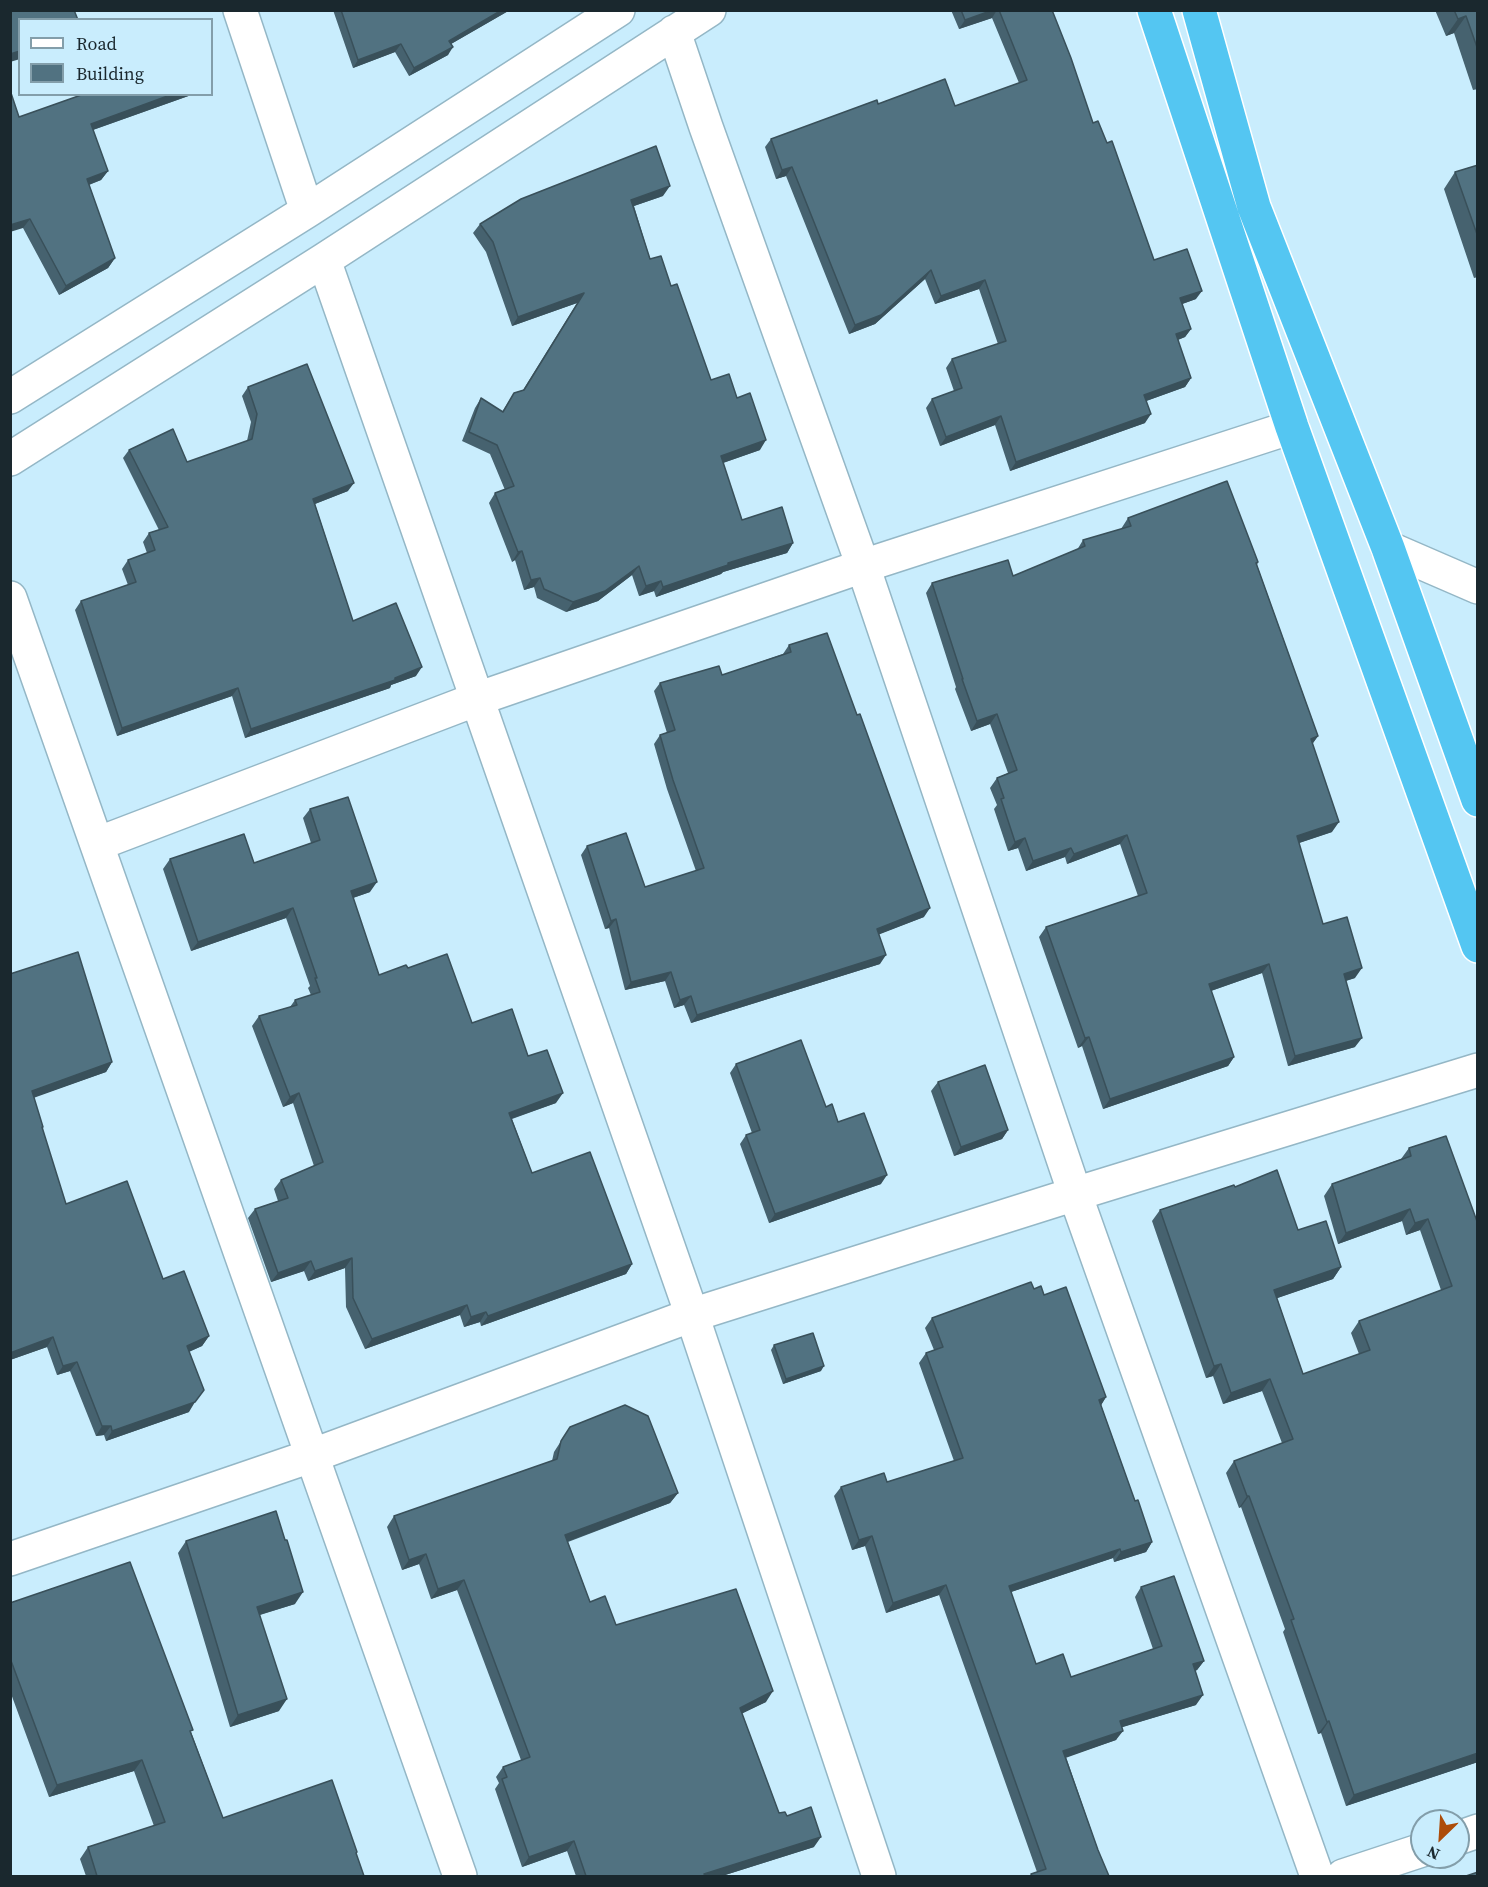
<!DOCTYPE html>
<style>
body{margin:0}
#map{position:relative;width:1488px;height:1887px;overflow:hidden;background:#c9edfd;font-family:"Source Serif 4",serif}
canvas{display:block}
.frame{position:absolute;inset:0;border:12px solid #1a282e;pointer-events:none}
.legend{position:absolute;left:18px;top:18px;width:195px;height:78px;box-sizing:border-box;background:#c9edfd;border:2px solid #839eaa;margin:0;padding:8px 10px;list-style:none;font-size:18px;color:#1a282e}
.legend li{display:flex;align-items:center;gap:12px;height:30px}
.legend b{width:30px;border:2px solid #839eaa}
.north{position:absolute;left:1410px;top:1809px;width:60px;height:60px;box-sizing:border-box;background:#c9edfd;border:2px solid #839eaa;border-radius:50%;rotate:205deg;font-size:16px;font-weight:700;line-height:24px;text-align:center;color:#1a282e}
.north::after{content:'';display:block;margin:auto;width:21px;height:27px;background:#ad4c09;clip-path:polygon(50% 0,100% 100%,50% 72%,0 100%)}
</style>
<div id="map">
<canvas width="1488" height="1887"></canvas>
<div class="frame"></div>
<ul class="legend">
<li><b style="height:8px;background:#fff"></b>Road</li>
<li><b style="height:16px;background:#517281"></b>Building</li>
</ul>
<div class="north">N</div>
</div>
<script>
const g = document.querySelector('canvas').getContext('2d');
g.lineJoin = 'round';
const poly = rows => new Path2D(rows.map(r => 'M' + r).join(''));
function trace(path, color, width, dash) { g.strokeStyle = color; g.lineWidth = width; g.lineCap = dash ? 'butt' : 'round'; g.setLineDash(dash || []); g.stroke(path); }
function paint(path, color) { g.fillStyle = color; g.fill(path, 'evenodd'); }
const minor = poly([
 [240,10,307,211],
 [674,32,706,127,863,566,1075,1194,1317,1876],
 [324,260,692,1315,879,1876],
 [10,397,307,211,618,10],
 [10,459,324,260,709,10],
 [1388,548,1478,587],
 [10,598,460,1876],
 [97,844,477,699,863,566,1292,427],
 [10,1559,311,1456,692,1315,1075,1194,1478,1070],
 [1458,1838,1478,1831],
 [1343,1876,1422,1850]
]);
const highway = poly([
 [1154,10,1292,427,1478,946],
 [1199,10,1254,207,1388,548,1478,800]
]);
trace(minor, '#94b7c6', 36);
trace(highway, '#fff', 36);
trace(minor, '#fff', 33);
trace(highway, '#54c6f2', 33);
paint(poly([
 [333,10,510,10,451,44,448,55,409,76,395,52,353,68],
 [951,10,1052,10,1093,123,1154,260,1196,299,1182,304,1191,329,1185,337,1178,340,1191,378,1185,387,1146,401,1145,423,1010,471,995,425,940,446,926,408,932,399,954,391,946,368,952,359,998,344,979,289,935,304,925,279,875,324,849,334,786,176,776,179,765,147,771,139,878,104,955,106,1019,83,992,18,959,29],
 [1435,10,1478,10,1478,89,1473,90,1454,33,1446,36],
 [194,94,93,130,108,171,101,180,89,185,115,258,108,268,59,295,23,228,19,117],
 [1478,165,1478,277,1474,278,1444,189,1455,172],
 [663,196,634,206,650,259,671,286,711,380,737,398,760,450,723,463,742,520,793,543,787,553,723,572,721,574,656,597,654,591,639,596,632,575,598,601,566,612,537,598,534,587,524,590,515,560,512,562,489,503,495,493,505,490,490,454,462,441,475,408,481,398,502,412,514,393,523,390,577,303,512,326,486,252,473,233,480,224],
 [248,387,348,491,315,504,353,621,416,676,391,685,390,688,245,738,232,696,117,736,75,610,81,601,128,585,122,569,128,560,147,553,143,542,149,533,159,530,123,458,129,450,187,462,247,441,251,422,242,396],
 [1128,518,1258,562,1257,565,1318,736,1312,744,1332,832,1299,843,1323,924,1355,978,1346,981,1355,1047,1288,1066,1262,973,1211,991,1234,1057,1228,1066,1103,1109,1082,1046,1078,1048,1039,937,1046,927,1138,896,1120,844,1067,864,1065,857,1026,871,1018,848,1008,851,994,809,997,805,990,788,997,778,1008,773,990,724,971,731,955,689,956,687,926,593,932,583,1013,576,1077,550,1083,540,1121,529],
 [789,645,924,917,879,934,880,964,691,1023,684,1005,674,1008,665,981,625,990,609,928,605,929,581,855,587,846,645,887,696,871,667,789,654,744,660,735,667,733,654,691,660,683,722,675,783,654],
 [310,809,370,892,353,898,379,975,408,968,472,1023,528,1056,556,1103,512,1119,532,1173,632,1264,626,1274,481,1326,480,1322,464,1327,460,1315,365,1349,346,1307,345,1268,308,1281,304,1271,271,1282,248,1218,255,1209,278,1201,274,1189,281,1180,314,1166,293,1103,283,1107,252,1026,259,1016,290,1007,295,1000,311,995,308,988,310,986,286,918,191,951,163,869,170,859,254,863,311,843,303,818],
 [10,974,112,1062,106,1072,34,1097,42,1129,66,1204,163,1279,209,1336,202,1346,189,1352,189,1412,106,1441,104,1435,96,1436,70,1371,57,1375,47,1347,10,1360],
 [736,1064,826,1107,838,1122,881,1184,769,1223,740,1144,746,1135,752,1133,730,1073],
 [938,1082,1008,1130,1002,1139,954,1156,931,1091],
 [1446,1136,1478,1762,1346,1806,1321,1733,1318,1734,1283,1632,1285,1629,1241,1507,1239,1508,1226,1473,1234,1461,1282,1443,1262,1391,1223,1404,1213,1376,1206,1378,1152,1221,1160,1210,1235,1187,1298,1230,1341,1267,1333,1279,1277,1298,1303,1374,1359,1354,1351,1333,1359,1321,1441,1290,1420,1230,1406,1235,1402,1221,1338,1244,1324,1196,1332,1184,1401,1159,1409,1148],
 [1034,1289,1044,1295,1106,1397,1101,1405,1135,1501,1152,1542,1146,1552,1114,1562,1113,1558,1011,1592,1036,1664,1071,1677,1153,1649,1135,1597,1141,1587,1204,1661,1197,1670,1195,1671,1196,1705,1122,1727,1116,1740,1066,1757,1098,1850,1109,1876,1030,1876,1031,1874,1037,1872,939,1595,886,1613,865,1546,852,1550,834,1496,841,1487,887,1482,954,1461,919,1363,926,1353,934,1350,925,1328,932,1318],
 [774,1345,821,1371,783,1384,771,1350],
 [570,1427,678,1493,670,1503,568,1542,590,1602,616,1625,766,1702,742,1713,779,1813,787,1816,814,1847,722,1876,576,1876,567,1851,522,1867,495,1789,499,1783,496,1777,503,1767,521,1760,457,1590,431,1599,419,1564,402,1570,387,1527,394,1516,552,1461,554,1452],
 [186,1541,295,1604,260,1615,279,1711,230,1727,178,1553],
 [10,1603,191,1732,223,1818,356,1854,364,1876,86,1876,80,1859,88,1847,154,1826,134,1771,49,1797,10,1691]
]), '#46626f');
paint(poly([
 [502,10,510,10,444,48,449,41],
 [993,10,997,10,992,18,959,29,965,20],
 [1466,16,1454,33,1446,36,1458,19],
 [401,44,395,52,353,68,358,60],
 [453,47,448,55,409,76,414,68],
 [20,51,20,59,10,62,10,54],
 [173,94,194,94,84,133,91,124],
 [792,167,786,176,776,179,782,170],
 [108,171,101,180,80,188,87,179],
 [670,186,663,196,625,209,631,200],
 [30,219,23,228,10,232,10,225],
 [115,258,108,268,59,295,66,286],
 [931,270,925,279,875,324,849,334,855,325],
 [985,280,979,289,935,304,941,296],
 [1202,291,1196,299,1174,307,1180,298],
 [584,293,577,303,512,326,518,317],
 [1191,329,1185,337,1169,343,1176,334],
 [1191,378,1185,387,1138,404,1144,395],
 [1151,414,1145,423,1010,471,1016,462],
 [1001,416,995,425,940,446,946,437],
 [766,440,760,450,714,466,721,456],
 [354,483,348,491,307,507,313,499],
 [793,543,787,553,723,572,721,574,656,597,663,587,728,563],
 [522,551,515,560,512,562,518,552],
 [639,566,632,575,598,601,566,612,573,602],
 [540,578,534,587,524,590,531,580],
 [661,581,654,591,639,596,646,586],
 [422,667,416,676,391,685,390,688,245,738,251,729,395,678],
 [238,688,232,696,117,736,122,728],
 [997,714,990,724,971,731,977,721],
 [1318,736,1311,746,1311,739],
 [1339,822,1332,832,1290,846,1297,836],
 [1127,835,1120,844,1067,864,1074,854],
 [1025,838,1018,848,1008,851,1015,842],
 [1071,848,1065,857,1026,871,1033,861],
 [377,882,370,892,344,901,351,891],
 [293,908,286,918,191,951,198,942],
 [930,908,924,917,870,938,877,929],
 [616,919,609,928,605,929,611,921],
 [886,955,880,964,691,1023,697,1015],
 [1269,964,1262,973,1202,994,1209,984],
 [1362,968,1355,978,1338,983,1344,974],
 [671,972,665,981,625,990,631,982],
 [691,996,684,1005,674,1008,680,1000],
 [1089,1037,1082,1046,1078,1048,1085,1038],
 [1362,1038,1355,1047,1288,1066,1295,1056],
 [1234,1057,1228,1066,1103,1109,1110,1099],
 [112,1062,106,1072,25,1101,32,1091],
 [299,1093,293,1103,283,1107,290,1097],
 [563,1093,556,1103,502,1122,509,1113],
 [1008,1130,1002,1139,954,1156,961,1147],
 [887,1175,881,1184,769,1223,775,1214],
 [1410,1209,1402,1221,1338,1244,1346,1233],
 [1428,1219,1420,1230,1406,1235,1415,1223],
 [352,1258,345,1268,308,1281,315,1271],
 [311,1261,304,1271,271,1282,278,1273],
 [632,1264,626,1274,481,1326,488,1316],
 [1341,1267,1333,1279,1266,1302,1274,1290],
 [467,1305,460,1315,365,1349,372,1339],
 [486,1312,480,1322,464,1327,471,1317],
 [209,1336,202,1346,181,1355,187,1346],
 [53,1337,47,1347,10,1360,10,1353],
 [77,1362,70,1371,57,1375,63,1366],
 [1221,1364,1213,1376,1206,1378,1214,1366],
 [824,1366,821,1371,783,1384,786,1379],
 [1270,1379,1262,1391,1223,1404,1231,1393],
 [1106,1397,1100,1407,1099,1400],
 [195,1402,189,1412,106,1441,112,1431],
 [102,1426,111,1426,104,1435,96,1436],
 [678,1493,670,1503,558,1545,565,1535],
 [1247,1496,1249,1496,1241,1507,1239,1508],
 [872,1536,865,1546,852,1550,859,1540],
 [1152,1542,1146,1552,1114,1562,1121,1552],
 [1120,1549,1113,1558,1002,1595,1009,1586],
 [426,1554,419,1564,402,1570,409,1560],
 [464,1580,457,1590,431,1599,438,1589],
 [946,1585,939,1595,886,1613,893,1603],
 [303,1592,295,1604,249,1618,257,1607],
 [1204,1661,1197,1670,1187,1674,1193,1664],
 [773,1691,766,1702,733,1718,740,1708],
 [1203,1695,1196,1705,1113,1730,1120,1721],
 [287,1699,279,1711,230,1727,238,1715],
 [1329,1721,1321,1733,1318,1734,1327,1722],
 [1123,1731,1116,1740,1057,1761,1063,1751],
 [1478,1753,1478,1762,1346,1806,1354,1795],
 [142,1760,134,1771,49,1797,57,1785],
 [821,1837,814,1847,722,1876,703,1876,704,1874],
 [574,1841,567,1851,522,1867,529,1857]
]), '#39505a');
const building = poly([
 [10,10,74,10,78,20,20,20,20,51,10,54,10,10],
 [341,10,502,10,449,41,453,47,414,68,401,44,358,60,341,10],
 [961,10,993,10,965,20,961,10],
 [999,10,1052,10,1071,58,1093,123,1098,121,1107,143,1112,141,1154,260,1187,249,1202,291,1180,298,1191,329,1176,334,1191,378,1144,395,1151,414,1016,462,1001,416,946,437,932,399,962,388,952,359,1006,341,985,280,941,296,931,270,881,315,855,325,792,167,782,170,771,139,877,100,878,104,945,79,955,106,1027,80,999,10],
 [1454,10,1478,10,1478,50,1466,16,1458,19,1454,10],
 [10,90,19,117,84,94,173,94,91,124,108,171,87,179,115,258,66,286,30,219,10,225,10,90],
 [656,146,670,186,631,200,650,259,661,256,671,286,677,284,711,380,729,374,737,398,750,393,766,440,721,456,742,520,782,507,793,543,728,563,728,565,663,587,661,581,646,586,639,566,605,591,573,602,544,589,540,578,531,580,522,551,518,552,495,493,514,486,497,445,469,432,481,398,503,412,514,393,524,390,584,293,518,317,493,242,480,224,521,199,656,146],
 [1478,165,1478,237,1455,172,1478,165],
 [307,364,354,483,313,499,353,621,396,603,422,667,395,678,395,680,251,729,238,688,122,728,81,601,136,582,128,560,155,550,149,533,168,527,129,450,173,429,187,462,252,439,257,414,248,387,307,364],
 [1227,481,1258,562,1256,563,1318,736,1311,739,1339,822,1297,836,1323,924,1347,917,1362,968,1344,974,1362,1038,1295,1056,1269,964,1209,984,1234,1057,1110,1099,1089,1037,1085,1038,1046,927,1147,893,1127,835,1074,854,1071,848,1033,861,1025,838,1015,842,1001,799,1004,798,997,778,1017,770,997,714,977,721,962,679,963,679,932,583,1008,560,1013,576,1085,546,1083,540,1131,526,1128,518,1227,481],
 [827,633,857,715,860,714,930,908,877,929,886,955,697,1015,691,996,680,1000,671,972,631,982,616,919,611,921,587,846,626,833,645,887,704,868,673,780,660,735,675,730,660,683,719,666,722,675,791,652,789,645,827,633],
 [348,797,377,882,351,891,379,975,406,965,408,968,447,954,472,1023,512,1009,528,1056,547,1050,563,1093,509,1113,532,1173,590,1152,632,1264,488,1316,486,1312,471,1317,467,1305,372,1339,353,1298,352,1258,315,1271,311,1261,278,1273,255,1209,288,1198,281,1180,323,1162,299,1093,290,1097,259,1016,297,1005,295,1000,320,992,315,978,317,978,293,908,198,942,170,859,244,834,254,863,320,840,310,809,348,797],
 [78,952,112,1062,32,1091,43,1127,42,1127,66,1204,127,1181,163,1279,184,1271,209,1336,187,1346,204,1390,195,1402,112,1431,111,1426,102,1426,77,1362,63,1366,53,1337,10,1353,10,974,78,952],
 [801,1040,826,1107,832,1104,838,1122,864,1113,887,1175,775,1214,746,1135,760,1130,736,1064,801,1040],
 [985,1065,1008,1130,961,1147,938,1082,985,1065],
 [1446,1136,1478,1224,1478,1753,1354,1795,1329,1721,1327,1722,1291,1620,1294,1619,1249,1496,1247,1496,1234,1461,1293,1439,1270,1379,1231,1393,1221,1364,1214,1366,1160,1210,1234,1185,1235,1187,1277,1170,1298,1230,1326,1221,1341,1267,1274,1290,1303,1374,1370,1350,1359,1321,1452,1286,1428,1219,1415,1223,1410,1209,1346,1233,1332,1184,1411,1156,1409,1148,1446,1136],
 [1031,1282,1034,1289,1041,1286,1044,1295,1066,1287,1106,1397,1099,1400,1135,1501,1138,1500,1152,1542,1121,1552,1120,1549,1009,1586,1036,1664,1063,1654,1071,1677,1162,1646,1141,1587,1174,1576,1204,1661,1193,1664,1203,1695,1120,1721,1123,1731,1063,1751,1098,1850,1109,1876,1032,1876,1031,1874,1046,1869,946,1585,893,1603,872,1536,859,1540,841,1487,884,1473,887,1482,963,1458,926,1353,943,1347,932,1318,1031,1282],
 [813,1333,824,1366,786,1379,774,1345,813,1333],
 [625,1405,648,1416,678,1493,565,1535,590,1602,605,1596,616,1625,736,1589,773,1691,740,1708,779,1813,785,1812,787,1816,811,1807,821,1837,704,1874,705,1876,586,1876,574,1841,529,1857,502,1779,507,1777,503,1767,530,1757,464,1580,438,1589,426,1554,409,1560,394,1516,557,1459,561,1441,570,1427,625,1405],
 [276,1511,285,1540,287,1540,303,1592,257,1607,287,1699,238,1715,186,1541,276,1511],
 [130,1562,193,1730,190,1731,223,1818,332,1780,357,1852,356,1853,364,1876,97,1876,88,1847,165,1822,142,1760,57,1785,10,1658,10,1603,130,1562],
 [1478,1872,1478,1876,1466,1876,1478,1872]
]);
paint(building, '#517281');
trace(building, '#39505a', 1.5);
</script>
